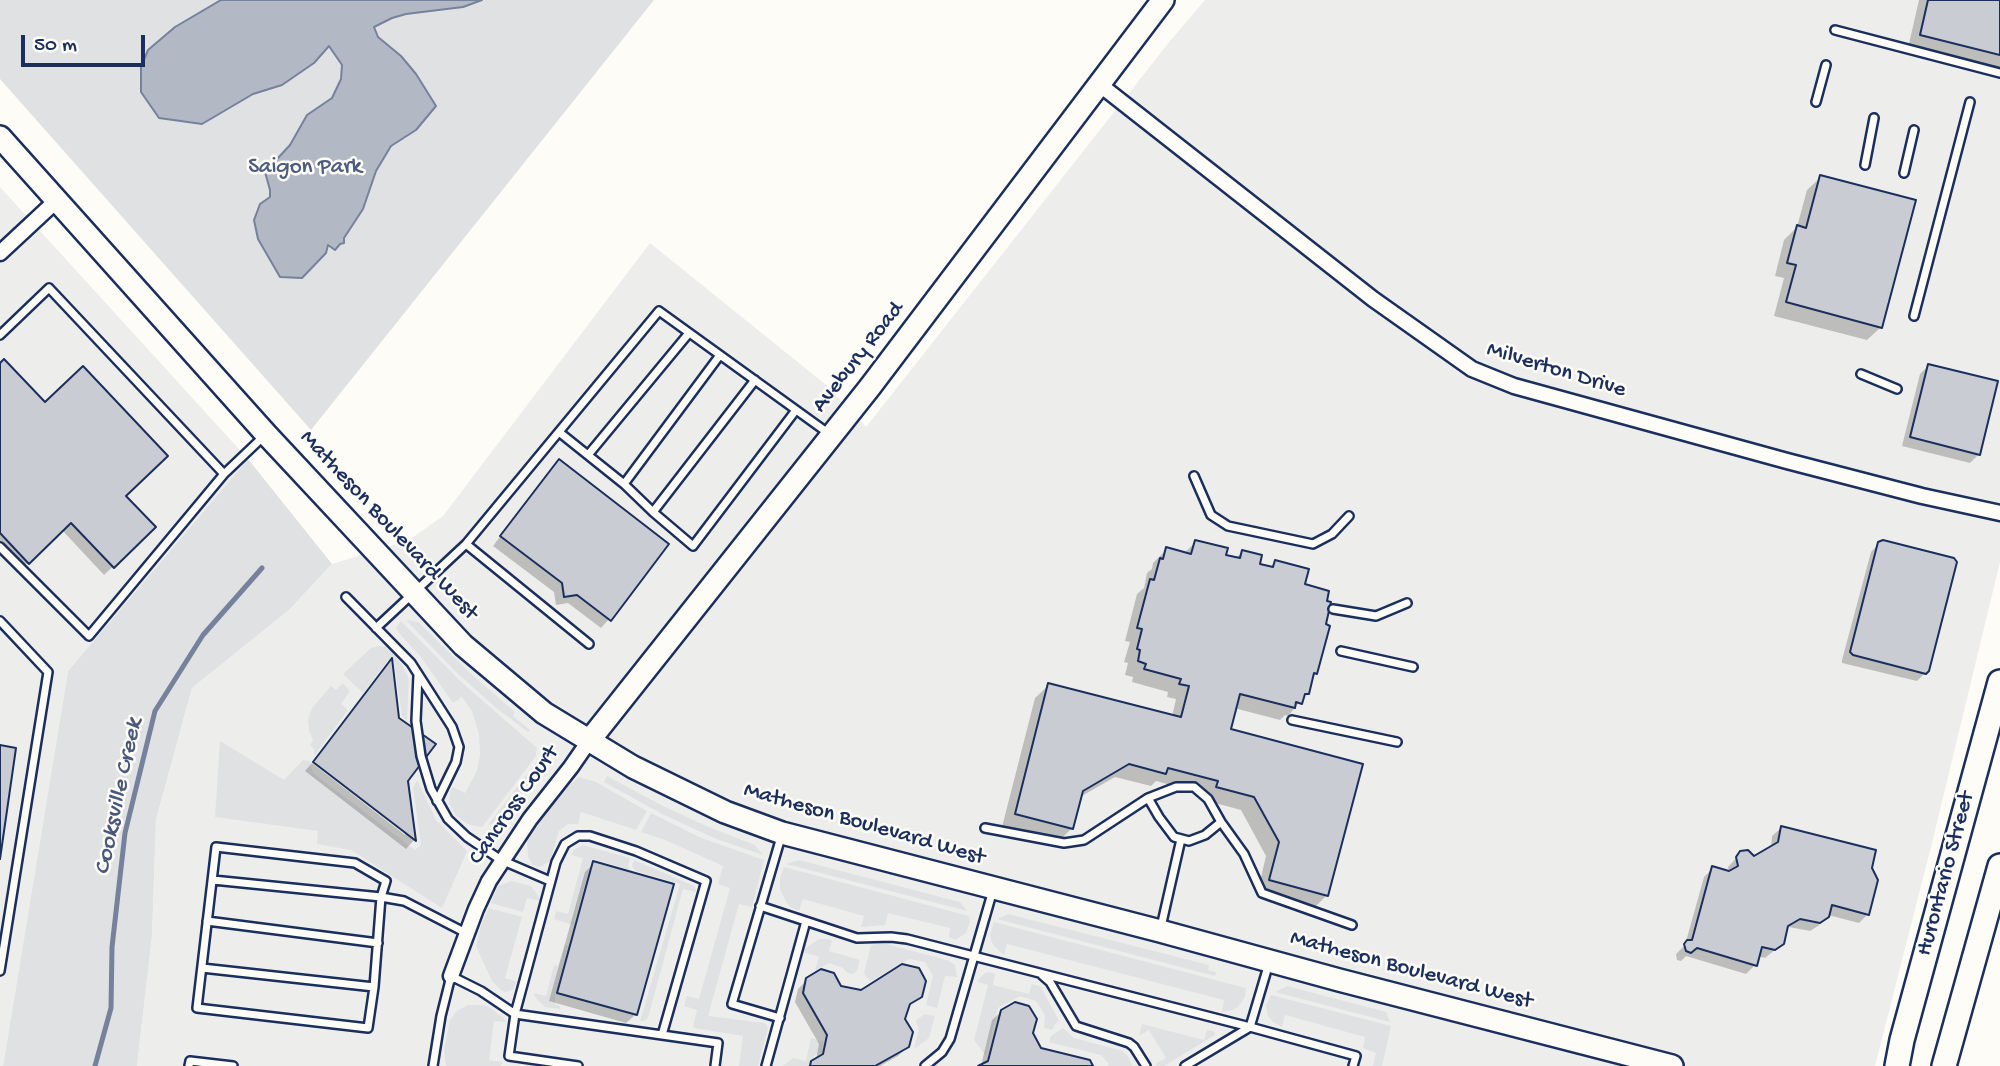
<!DOCTYPE html>
<style>
body{margin:0}
#map{position:relative;width:2000px;height:1066px;overflow:hidden;background:#fdfcf7;font-family:"Gochi Hand",sans-serif}
canvas{display:block}
.scale{position:absolute;left:21px;top:35px;width:124px;height:32px;box-sizing:border-box;border:4px solid #1b2f5e;border-top:0;padding-left:9px;font-size:21px;line-height:24px;white-space:nowrap;color:#1b2f5e;-webkit-text-stroke:5px #fdfcf7;paint-order:stroke}
</style>
<div id="map">
<canvas width="2000" height="1066"></canvas>
<div class="scale">50 m</div>
</div>
<script>
const g = document.querySelector('canvas').getContext('2d');
g.lineJoin = 'round';
function paint(path, color) { g.fillStyle = color; g.fill(path, 'evenodd'); }
const poly = rows => new Path2D(rows.map(r => 'M' + r).join(''));
function trace(path, color, width, dash) { g.strokeStyle = color; g.lineWidth = width; g.lineCap = dash ? 'butt' : 'round'; g.setLineDash(dash || []); g.stroke(path); }
function write(font, color, halo, rows, align = 'center') {
  g.font = font + ' "Gochi Hand",sans-serif'; g.lineWidth = 5; g.setLineDash([]); g.textBaseline = 'middle'; g.strokeStyle = halo; g.fillStyle = color; for (const [text, x, y, turn = 0] of rows) {
    g.save(); g.translate(x, y); g.rotate((+turn || 0) * Math.PI / 180); g.textAlign = isNaN(turn) ? turn : align; if (halo) g.strokeText(text, 0, 0); g.fillText(text, 0, 0); g.restore();
  }
}
paint(poly([
 [1205,0,2000,0,2000,562,1933,839,1875,1066,137,1066,152,936,156,820,192,688,289,610,332,564,409,540,443,516,650,243,825,384,866,427,1170,41],
 [0,187,248,459,68,671,3,1066,0,1066]
]), '#edeeec');
paint(poly([
 [0,0,654,0,311,430,0,79],
 [248,459,332,564,289,610,192,688,156,820,152,936,137,1066,3,1066,68,671],
 [406,620,418,622,470,673,515,712,513,716,530,730,528,732,495,707,454,670],
 [401,621,459,680,537,748,536,756,482,827,470,825,464,822,456,815,449,803,450,792,453,787,465,793,477,771,480,755,479,734,472,711,462,697,453,703,421,657,399,633,396,628],
 [378,646,386,647,391,651,402,665,409,679,407,721,402,716,394,661,388,660,363,693,343,674,371,648],
 [343,683,350,691,341,704,348,710,314,756,314,749,310,745,313,740,309,731,308,719,312,708,331,686,336,690],
 [220,741,284,780,303,760,310,761,313,773,415,850,421,845,413,788,417,780,436,820,467,851,442,908,351,850,317,844,318,831,215,817],
 [541,756,543,758,540,769,498,823,488,825],
 [607,776,665,807,711,828,755,845,763,855,716,839,662,814,604,782],
 [579,777,596,782,647,811,636,830,581,812,578,824,568,824,559,831,550,861,540,867,533,865,528,857,527,839,567,787],
 [651,813,699,837,764,860,752,907,739,904,708,1016,765,1023,768,1028,758,1066,739,1066,743,1036,694,1028,693,1026,697,1010,684,1006,687,996,699,999,730,888,718,884,723,866,665,840,641,832],
 [583,845,630,858,628,866,630,870,592,859,573,925,554,919,556,911,568,914,583,858,571,855,575,849],
 [634,860,694,886,696,890,695,892,683,889,648,1018,644,1021,640,1021,680,884,636,871,632,866],
 [799,860,960,902,967,911,786,864],
 [784,867,969,916,970,922,966,933,955,940,949,937,950,928,888,913,885,925,861,927,864,916,803,899,799,910,797,910,790,907,786,902,780,889,780,878],
 [512,881,531,886,540,899,540,901,527,898,523,912,491,903,498,886],
 [489,908,522,917,505,978,517,982,512,990,506,992,502,991,492,981,476,946,481,925],
 [1008,914,1209,965,1208,970,1216,972,1215,976,997,919],
 [994,922,1246,988,1245,997,1238,1007,1232,1010,1222,1012,1224,1000,1007,944,1004,955,994,946,991,940,990,934],
 [819,939,829,939,832,941,829,951,860,960,857,971,853,974,847,973,843,968,829,963,815,971,819,957,804,952,806,948],
 [882,943,947,960,955,965,957,977,945,976,937,1008,926,1005,933,976,925,962,909,959,871,981,866,977,864,973,871,945],
 [565,945,568,946,555,996,555,1004,560,1006,560,1009,545,1007,536,998,533,993,546,996,554,965,558,966],
 [989,972,995,974,993,985,1029,994,1032,984,1041,987,1059,1021,1055,1024,1052,1030,1044,1028,1045,1015,1036,1001,1020,996,998,1008,986,1056,974,1040,988,985,978,982,978,980,985,973],
 [1287,986,1386,1012,1390,1022,1275,992],
 [1271,995,1391,1026,1382,1066,1373,1066,1376,1053,1363,1048,1365,1037,1285,1015,1282,1027,1273,1022,1268,1016,1266,1006],
 [468,1005,483,1005,489,1007,504,1018,506,1022,494,1021,489,1060,502,1062,501,1066,446,1066,444,1050,450,1020,457,1011],
 [925,1014,935,1016,929,1038,914,1049,919,1030,916,1020],
 [1142,1024,1204,1040,1207,1030,1214,1031,1215,1035,1164,1066,1157,1066,1155,1064,1166,1058,1149,1030,1139,1036],
 [1063,1028,1074,1038,1122,1051,1128,1056,1132,1066,1108,1066,1109,1064,1101,1055,1049,1042,1051,1036],
 [811,1038,823,1042,822,1052,814,1056,812,1066,783,1066,793,1058,806,1061]
]), '#e0e1e3');
const water = poly([
 [221,0,482,0,463,7,406,14,392,18,374,27,378,37,401,56,416,74,436,106,416,130,391,146,376,171,363,209,344,238,344,243,340,244,335,250,328,245,326,253,302,278,280,277,258,239,254,220,260,204,270,197,270,190,265,172,290,145,307,115,332,98,341,79,342,65,329,46,314,63,282,85,253,94,202,124,159,118,141,92,141,67,148,50,175,27,221,0]
]);
paint(water, '#b3b8c5');
trace(water, '#76819c', 2);
paint(poly([
 [1919,0,2000,0,2000,71,1908,48],
 [1821,177,1881,327,1867,340,1774,316,1784,278,1775,276,1784,240,1797,227,1807,190],
 [0,366,45,405,124,496,154,527,104,575,62,530,19,571,0,551],
 [1928,366,1979,454,1970,463,1902,446,1920,374],
 [559,462,609,619,601,628,568,603,556,605,554,592,493,546,550,470],
 [1196,542,1224,556,1235,559,1242,552,1258,565,1270,568,1275,562,1303,586,1316,673,1311,677,1307,693,1288,716,1285,715,1280,720,1234,708,1229,730,1327,895,1314,908,1257,894,1266,856,1241,810,1204,800,1205,794,1156,781,1151,786,1115,777,1080,797,1072,828,1058,842,1002,827,1035,698,1049,685,1172,717,1176,699,1167,697,1168,692,1132,682,1133,677,1125,675,1128,663,1124,662,1130,642,1125,641,1137,594,1144,588,1147,573,1152,569,1153,563,1167,549,1183,554],
 [1880,542,1926,672,1917,681,1842,663,1842,660,1871,552],
 [390,662,414,840,406,849,305,771,312,763,405,835,405,831,314,760],
 [1781,828,1870,869,1868,914,1859,923,1828,915,1818,926,1810,931,1789,927,1785,930,1782,944,1765,958,1757,956,1755,965,1746,974,1686,956,1681,961,1677,960,1676,954,1685,945,1704,877,1713,868,1729,873,1728,867,1741,853,1754,858,1771,849,1772,836],
 [594,863,635,1015,626,1023,549,1001,585,872],
 [807,980,862,991,920,996,907,1008,903,1020,907,1047,898,1056,880,1066,808,1066,816,1060,819,1044,795,1002,798,989],
 [1002,1011,1031,1034,1040,1050,1091,1066,981,1066,992,1020]
]), '#0003');
trace(poly([
 [95,1066,111,1008,112,947,125,833,155,711,203,635,262,568]
]), '#76819c', 5);
const building = poly([
 [1928,0,2000,0,2000,55,1920,35,1928,0],
 [1820,175,1916,200,1882,328,1786,302,1796,265,1787,263,1797,225,1806,228,1820,175],
 [4,359,45,402,83,366,168,456,126,496,156,527,114,568,71,523,29,564,0,533,0,363,4,359],
 [1928,364,1998,381,1980,455,1910,437,1928,364],
 [559,459,669,544,611,621,577,595,564,597,562,583,500,536,559,459],
 [1195,540,1228,548,1226,555,1240,558,1242,550,1262,555,1260,564,1273,567,1275,560,1309,569,1305,584,1329,591,1327,601,1331,602,1326,624,1330,626,1317,674,1314,673,1309,694,1305,694,1302,704,1296,702,1295,708,1240,694,1231,729,1363,764,1328,896,1269,880,1279,842,1254,797,1216,787,1218,781,1168,768,1166,774,1129,764,1083,791,1073,829,1015,814,1048,683,1181,717,1189,686,1179,684,1181,679,1144,669,1146,664,1138,661,1140,650,1137,649,1142,629,1137,628,1150,579,1154,580,1160,558,1163,559,1166,547,1191,554,1195,540],
 [1883,540,1954,558,1957,562,1929,671,1926,674,1853,655,1850,652,1878,542,1883,540],
 [392,658,399,718,436,744,408,781,416,841,313,762,392,658],
 [0,745,16,748,0,859,0,745],
 [1781,826,1876,850,1872,868,1878,880,1869,915,1832,905,1829,917,1820,923,1800,919,1788,926,1784,944,1775,950,1762,947,1757,966,1697,948,1691,953,1686,951,1684,944,1687,940,1692,940,1712,866,1729,871,1738,866,1736,857,1740,851,1748,850,1754,856,1778,842,1781,826],
 [593,861,674,884,637,1015,557,993,593,861],
 [902,964,919,968,926,981,922,997,910,1004,905,1019,913,1032,909,1047,875,1066,810,1066,811,1061,823,1054,827,1035,803,993,806,978,821,969,834,973,841,986,861,990,902,964],
 [1015,1002,1029,1006,1037,1019,1033,1033,1041,1048,1090,1060,1093,1066,978,1066,988,1061,1001,1010,1015,1002]
]);
paint(building, '#c9ccd3');
trace(building, '#1b2f5e', 2);
const lane = poly([
 [1835,30,2000,73],
 [1816,102,1826,65],
 [1865,165,1874,118],
 [1904,173,1914,130],
 [1914,316,1970,102],
 [0,335,49,288,224,474,89,636,0,547],
 [1861,374,1897,389],
 [559,432,624,484,653,512,693,546,796,410],
 [588,455,689,333],
 [224,474,264,436],
 [1194,476,1211,515,1228,526,1313,544,1332,534,1349,516],
 [624,484,720,355],
 [653,512,755,380],
 [466,544,589,644],
 [346,597,411,663,452,727,459,747,456,762,437,801],
 [1333,609,1376,616,1407,603],
 [0,621,48,672,0,971],
 [376,628,466,544,659,311,828,433],
 [1341,651,1413,667],
 [418,675,416,721,421,756,431,789,448,819,467,837,501,860,550,881],
 [1292,720,1397,742],
 [1148,798,1176,787,1194,787,1208,799,1221,822],
 [985,828,1064,843,1084,840,1148,798,1159,817,1174,837,1189,841,1205,835,1221,822,1244,854,1262,893,1352,925],
 [213,880,381,897,374,987,368,1028,197,1008,216,847,355,863,386,881,381,897,404,901,466,933],
 [760,906,857,938,891,937,907,939,1250,1027,1356,1056,1353,1066],
 [207,921,378,943],
 [1161,927,1181,839],
 [202,968,374,987],
 [1042,975,1050,982,1076,1026,1129,1043,1134,1047,1146,1066],
 [780,1018,732,1004,781,837],
 [189,1066,190,1061,233,1066],
 [433,1066,441,1016,451,976,481,991,515,1014,556,862,565,844,578,836,590,836,636,851,706,881,662,1035],
 [578,1066,509,1056,515,1014,718,1043,715,1066],
 [766,1066,806,921],
 [925,1066,942,1052,950,1039,993,890],
 [1185,1066,1250,1027,1269,963]
]);
const street = poly([
 [1099,84,1373,299,1472,369,1514,386,1787,461,1922,496,2000,513],
 [0,253,57,200],
 [451,976,476,909,489,881,530,819,571,767,589,741]
]);
const secondary = poly([
 [0,137,266,434,463,645,544,713,633,767,725,812,782,833,1160,931,1339,980,1672,1066],
 [589,741,870,387,1163,0]
]);
const primary = poly([
 [1897,1066,1902,1040,2000,682],
 [1944,1066,2000,866]
]);
trace(lane, '#1b2f5e', 12);
trace(street, '#1b2f5e', 19);
trace(secondary, '#1b2f5e', 26);
trace(primary, '#1b2f5e', 28);
trace(lane, '#fdfcf7', 7);
trace(street, '#fdfcf7', 14);
trace(secondary, '#fdfcf7', 21);
trace(primary, '#fdfcf7', 23);
write('23px', '#4c5c7f', '#fdfcf7', [
 ["Saigon Park",305,168]
]);
write('23px', '#1b2f5e', '#fdfcf7', [
 ["Avebury Road",859,358,-52],
 ["Milverton Drive",1556,371,17],
 ["Matheson Boulevard West",388,526,47],
 ["Cancross Court",515,806,-55],
 ["Matheson Boulevard West",864,825,16],
 ["Hurontario Street",1947,874,-75],
 ["Matheson Boulevard West",1411,971,15]
]);
write('italic 24px', '#49587d', '#fdfcf7', [
 ["Cooksville Creek",120,797,-78]
]);
</script>
